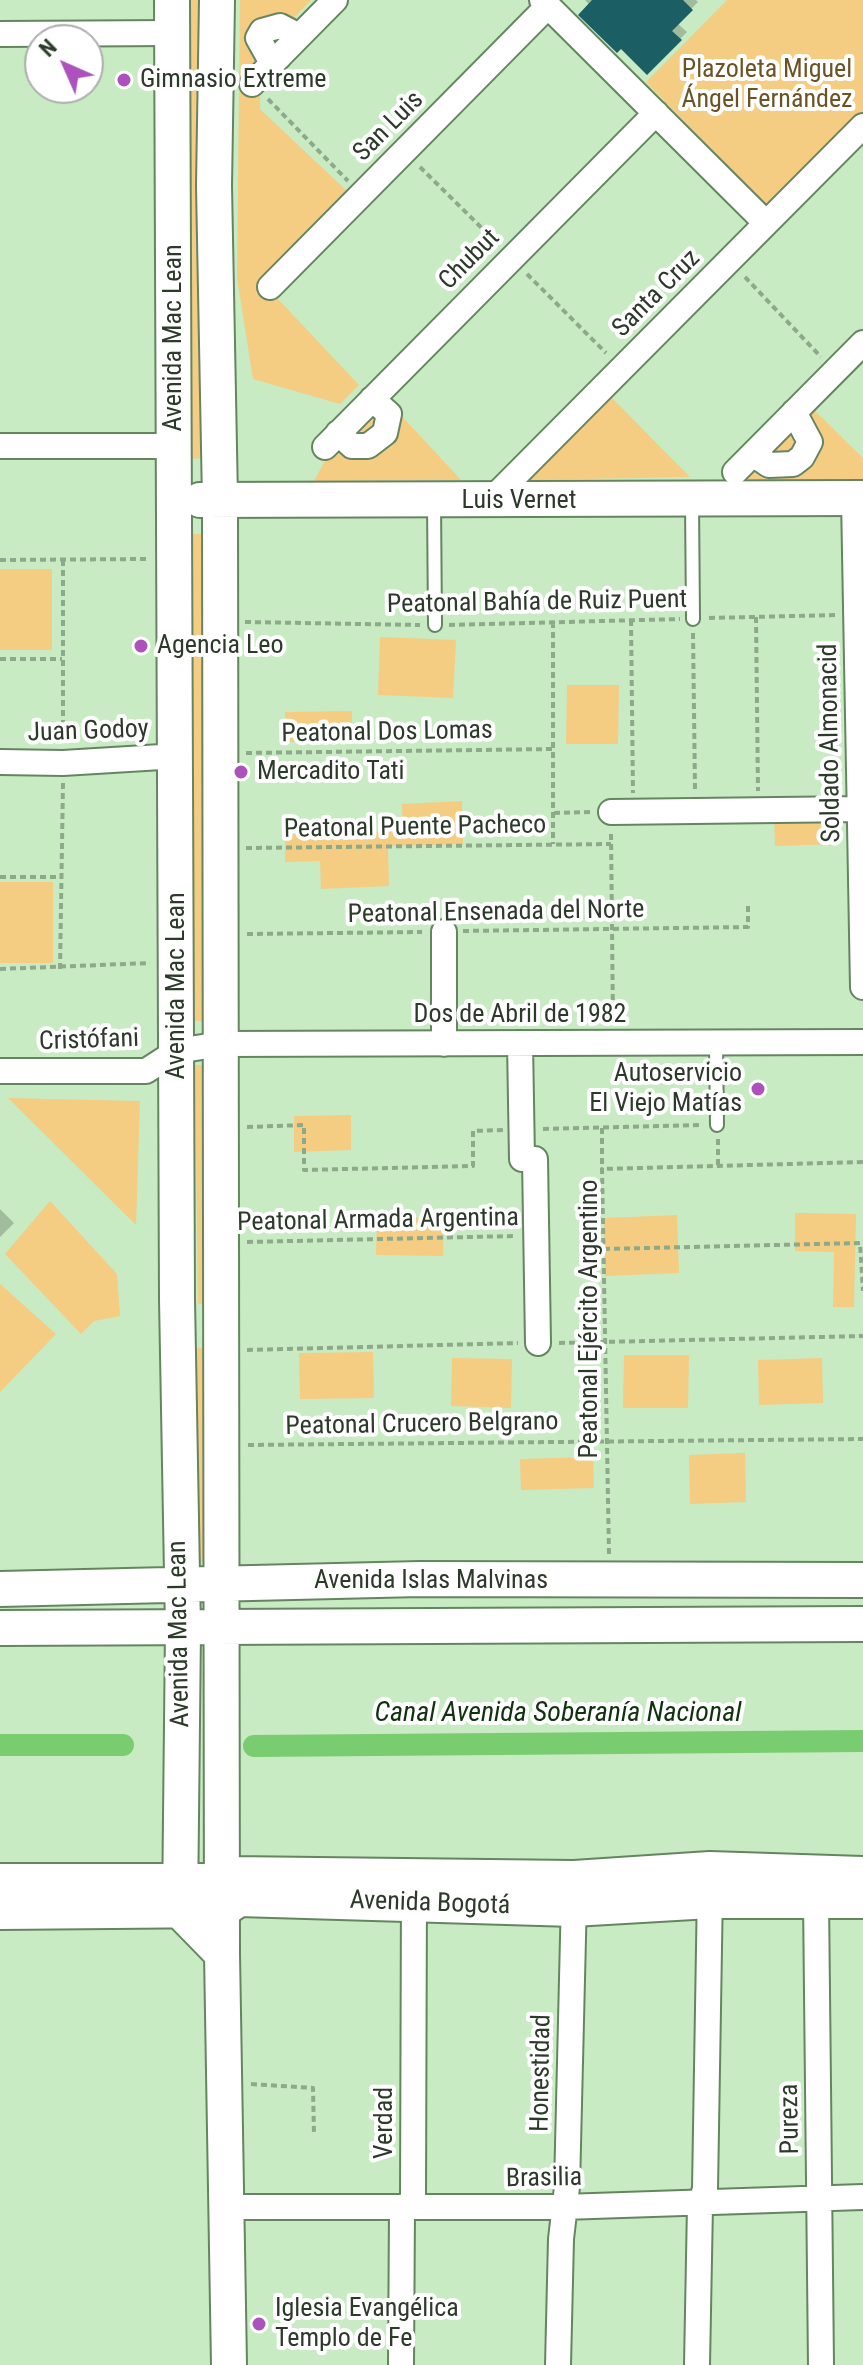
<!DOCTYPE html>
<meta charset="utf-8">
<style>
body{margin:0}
#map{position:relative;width:863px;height:2365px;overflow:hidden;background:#c8ebc3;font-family:"Roboto Condensed",sans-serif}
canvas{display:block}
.north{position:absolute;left:24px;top:24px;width:80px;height:80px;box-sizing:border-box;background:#fff;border:2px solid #abb0aa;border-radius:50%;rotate:315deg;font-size:22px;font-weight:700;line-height:32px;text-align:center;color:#2c3a2a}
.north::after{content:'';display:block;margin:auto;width:28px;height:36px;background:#ad51bc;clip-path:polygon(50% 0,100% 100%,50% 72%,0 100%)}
</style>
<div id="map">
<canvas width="863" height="2365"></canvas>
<div class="north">N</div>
</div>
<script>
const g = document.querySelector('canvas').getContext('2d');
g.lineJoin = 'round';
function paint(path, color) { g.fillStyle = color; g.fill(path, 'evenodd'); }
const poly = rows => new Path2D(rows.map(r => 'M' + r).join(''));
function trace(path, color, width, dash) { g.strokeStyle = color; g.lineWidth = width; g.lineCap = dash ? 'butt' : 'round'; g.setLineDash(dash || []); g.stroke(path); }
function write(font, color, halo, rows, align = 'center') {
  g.font = font + ' "Roboto Condensed",sans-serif'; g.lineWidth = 8; g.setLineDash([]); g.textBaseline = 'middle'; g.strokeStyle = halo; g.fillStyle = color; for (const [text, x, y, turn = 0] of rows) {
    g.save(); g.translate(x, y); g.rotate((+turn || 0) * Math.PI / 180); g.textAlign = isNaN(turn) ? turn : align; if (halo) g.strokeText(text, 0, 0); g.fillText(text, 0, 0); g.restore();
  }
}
paint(poly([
 [186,0,199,0,202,458,189,459],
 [240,0,311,0,261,53,260,109,350,194,260,280,359,385,340,404,253,379,237,278],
 [727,0,863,0,863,111,766,206,646,82],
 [385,398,461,480,314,481,334,444],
 [612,398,690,477,529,480],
 [815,411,863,458,863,485,746,479],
 [185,534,204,534,204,1021,190,1021],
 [0,569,52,569,52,650,0,650],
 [380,637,456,640,453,698,378,695],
 [567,685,619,685,618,744,566,744],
 [352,711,352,742,285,742,285,712],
 [462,801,463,844,388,846,389,886,321,889,320,861,285,862,285,835,403,831,402,804],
 [835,812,836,844,775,846,774,814],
 [0,882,53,882,53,963,0,963],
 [195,1065,208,1065,211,1304,198,1304],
 [8,1098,140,1101,136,1225],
 [351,1115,351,1150,294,1152,294,1116],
 [50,1201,117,1274,120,1316,94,1321,81,1334,5,1254],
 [795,1213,856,1214,854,1307,833,1307,834,1252,795,1251],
 [677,1215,679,1273,605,1276,604,1218],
 [377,1217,444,1219,443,1256,376,1255],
 [0,1284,56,1334,0,1392],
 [189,1348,207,1348,206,1563,189,1560],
 [373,1352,374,1398,300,1399,299,1353],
 [624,1355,689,1355,688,1408,623,1408],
 [452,1358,512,1359,511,1408,451,1406],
 [822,1358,823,1403,759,1405,758,1360],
 [745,1453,746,1502,690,1504,689,1455],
 [593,1457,594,1488,521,1490,520,1459]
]), '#f4cc82');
paint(poly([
 [585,0,696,0,698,2,677,23,687,32,647,72],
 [0,1209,14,1223,0,1237]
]), '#0003');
trace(poly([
 [0,1745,123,1745],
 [254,1746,863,1741]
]), '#79cd70', 22);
paint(poly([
 [592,0,683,0,693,10,672,31,682,40,647,75,621,49,617,53,578,15]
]), '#1b5e63');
const lane = poly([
 [434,501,435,625],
 [692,502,693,619],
 [716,1043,717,1125]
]);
const street = poly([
 [542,0,766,223],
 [0,34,172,33],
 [279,57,268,56,258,38,262,31,280,26,299,36],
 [252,84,335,0],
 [270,287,548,6],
 [338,433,352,446,368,446,385,433,389,414,372,399],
 [0,446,175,446],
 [325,447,656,113],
 [753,454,769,465,793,464,802,457,810,442,794,412],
 [735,472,863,343],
 [854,498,863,987],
 [490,501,863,126],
 [0,762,63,763,178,756],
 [611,812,860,809],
 [444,932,444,1044],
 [520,1043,522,1159,535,1159,538,1343],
 [0,1071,146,1071,177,1051,221,1044,863,1042],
 [813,1888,816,1899,821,2365],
 [226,2207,563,2207,863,2197],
 [401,2365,402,2209,413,2200,414,1888],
 [558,2365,561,2239,567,2187,574,1896],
 [697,2365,700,2205,705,2189,710,1888]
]);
const secondary = poly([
 [172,0,177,1299,183,1629,180,1911,222,1954],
 [217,0,214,186,220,500,222,1954,229,2365],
 [200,500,863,498],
 [0,1589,420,1579,863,1580],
 [0,1628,863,1624],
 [0,1881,222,1881,232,1874,574,1878,710,1869,863,1874],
 [0,1912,223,1910,239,1899,573,1909,710,1901,863,1901]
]);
trace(lane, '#658561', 16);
trace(street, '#658561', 28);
trace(secondary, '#658561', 38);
trace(poly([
 [268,99,348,181],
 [420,167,499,245],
 [527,274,606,353],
 [745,277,821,357],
 [0,560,148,559],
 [63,560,63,742],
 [756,617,758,791],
 [709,618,836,615],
 [631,620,633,793],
 [245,622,420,625],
 [553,622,553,844],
 [449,625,680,619],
 [693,633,695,789],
 [0,659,62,659],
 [246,753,554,749],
 [554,813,592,812],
 [611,834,613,1021],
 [246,848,611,844],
 [0,877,60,877],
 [463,931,748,927,748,903],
 [247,934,422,932],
 [0,969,150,963],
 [60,969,63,783],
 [247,1127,304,1125,304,1170,473,1166,473,1131,503,1130],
 [602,1128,602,1169],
 [543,1129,703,1125],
 [718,1139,718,1166],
 [247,1242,514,1236],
 [604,1249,860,1243,863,1291],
 [559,1343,863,1336],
 [247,1350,518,1343],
 [248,1445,863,1439],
 [609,1554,602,1169,863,1162],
 [251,2084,313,2088,314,2135]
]), '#8ea98a', 4, [6, 4]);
trace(lane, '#fff', 12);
trace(street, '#fff', 24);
trace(secondary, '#fff', 34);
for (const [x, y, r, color] of [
 [124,80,8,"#ad51bc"],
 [141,646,8,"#ad51bc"],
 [241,772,8,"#ad51bc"],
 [758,1089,8,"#ad51bc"],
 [259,2324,8,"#ad51bc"]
]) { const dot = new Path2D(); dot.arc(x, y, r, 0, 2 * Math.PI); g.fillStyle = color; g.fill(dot); trace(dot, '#fff', 3); }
write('26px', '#6b5323', '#fff', [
 ["Plazoleta Miguel",767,70],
 ["Ángel Fernández",767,100]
]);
write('26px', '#2c3a2a', '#fff', [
 ["Gimnasio Extreme",140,80],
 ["Agencia Leo",157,646],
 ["Mercadito Tati",257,772],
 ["Autoservicio",742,1074,"right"],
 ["El Viejo Matías",742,1104,"right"],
 ["Iglesia Evangélica",275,2309],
 ["Templo de Fe",275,2339]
], 'left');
write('26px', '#2c3a2a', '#fff', [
 ["San Luis",389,127,-45],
 ["Chubut",470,260,-45],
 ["Santa Cruz",657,294,-45],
 ["Avenida Mac Lean",174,338,-90],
 ["Luis Vernet",519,501],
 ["Peatonal Bahía de Ruiz Puent",537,603,-1],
 ["Juan Godoy",88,732,-2],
 ["Peatonal Dos Lomas",387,733,-1],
 ["Soldado Almonacid",831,743,-91],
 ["Peatonal Puente Pacheco",415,828,-1],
 ["Peatonal Ensenada del Norte",496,913,-1],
 ["Avenida Mac Lean",177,986,-90],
 ["Dos de Abril de 1982",520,1015],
 ["Cristófani",89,1041,-2],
 ["Peatonal Armada Argentina",378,1221,-1],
 ["Peatonal Ejército Argentino",590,1319,-90],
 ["Peatonal Crucero Belgrano",422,1425,-1],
 ["Avenida Islas Malvinas",431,1581],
 ["Avenida Mac Lean",180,1634,-91],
 ["Avenida Bogotá",430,1904,2],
 ["Honestidad",542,2073,-89],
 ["Pureza",791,2119,-91],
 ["Verdad",385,2123,-90],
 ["Brasilia",544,2179,-1]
]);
write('italic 28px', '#11320e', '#fff', [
 ["Canal Avenida Soberanía Nacional",558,1714]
]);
</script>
